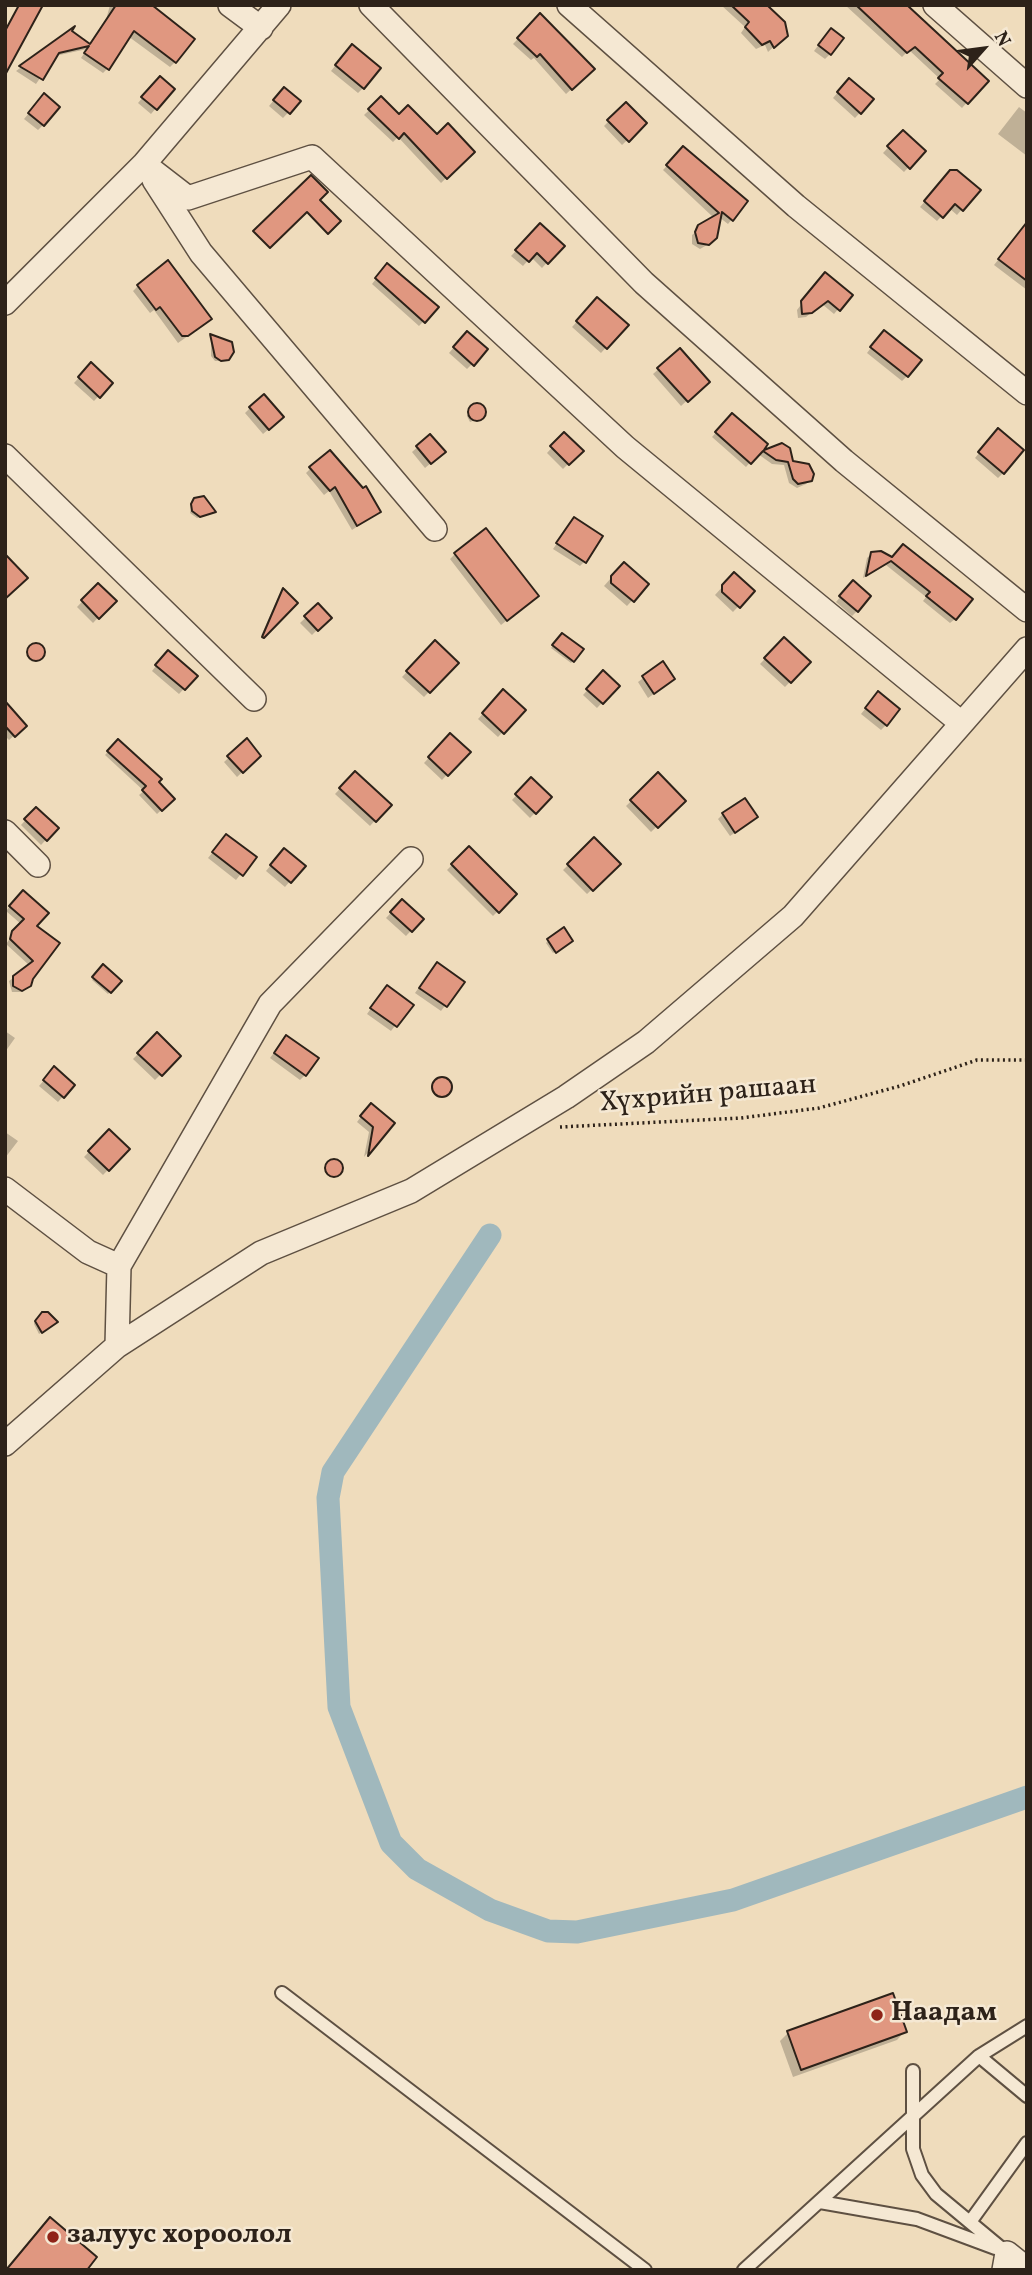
<!DOCTYPE html>
<meta charset="utf-8">
<style>
body{margin:0}
#map{position:relative;width:1032px;height:2275px;overflow:hidden;background:#efdcbc;font-family:Vollkorn,serif}
canvas{display:block}
.frame{position:absolute;inset:0;border:7px solid #2d2219;pointer-events:none}
.north{position:absolute;left:948px;top:14px;width:70px;height:70px;-webkit-text-stroke:5px #f5e8d3;paint-order:stroke;rotate:62deg;font-size:19px;font-weight:700;line-height:28px;text-align:center;color:#2d2219}
.north::after{content:'';display:block;margin:auto;width:24px;height:32px;background:#2d2219;clip-path:polygon(50% 0,100% 100%,50% 72%,0 100%)}
</style>
<div id="map">
<canvas width="1032" height="2275"></canvas>
<div class="frame"></div>
<div class="north">N</div>
</div>
<script>
const g = document.querySelector('canvas').getContext('2d');
g.lineJoin = 'round';
function paint(path, color) { g.fillStyle = color; g.fill(path, 'evenodd'); }
const poly = rows => new Path2D(rows.map(r => 'M' + r).join(''));
function trace(path, color, width, dash) { g.strokeStyle = color; g.lineWidth = width; g.lineCap = dash ? 'butt' : 'round'; g.setLineDash(dash || []); g.stroke(path); }
function write(font, color, halo, rows, align = 'center') {
  g.font = font + ' Vollkorn,serif'; g.lineWidth = 5; g.setLineDash([]); g.textBaseline = 'middle'; g.strokeStyle = halo; g.fillStyle = color; for (const [text, x, y, turn = 0] of rows) {
    g.save(); g.translate(x, y); g.rotate((+turn || 0) * Math.PI / 180); g.textAlign = isNaN(turn) ? turn : align; if (halo) g.strokeText(text, 0, 0); g.fillText(text, 0, 0); g.restore();
  }
}
paint(poly([
 [110,5,149,5,175,62,170,67,106,20],
 [721,5,764,5,786,35,768,52,765,45,756,49,741,33,745,27],
 [845,5,903,5,986,81,962,108,935,84,940,79,909,50,902,57],
 [540,16,593,69,566,94,534,58,531,60,513,44],
 [70,32,89,46,108,68,103,73,81,58,87,49,55,56,36,84,16,71],
 [826,35,830,54,825,59,814,51],
 [347,51,363,88,358,93,331,71],
 [155,83,172,89,151,114,138,103],
 [844,85,872,100,855,118,833,98],
 [279,94,299,101,283,118,269,106],
 [381,99,399,116,473,152,441,183,398,137,393,142,364,115],
 [39,101,43,125,38,130,24,119],
 [626,104,645,123,622,145,604,126],
 [1019,107,1027,113,1027,156,998,134],
 [903,132,924,151,904,172,883,153],
 [684,148,732,219,728,224,719,217,714,241,700,249,692,244,692,235,714,218,663,170],
 [953,169,978,190,957,215,949,208,937,221,920,207],
 [541,225,562,246,542,268,531,257,523,266,511,256],
 [1014,240,1027,241,1027,290,994,265],
 [383,270,437,307,419,326,372,284],
 [821,279,850,295,834,314,822,304,806,317,798,318,797,310],
 [138,286,205,324,178,343,154,310,150,313,133,291],
 [592,305,626,325,601,353,572,327],
 [211,336,228,358,225,361,215,361,211,356],
 [879,337,907,376,902,381,867,353],
 [462,338,472,364,467,369,449,353],
 [679,351,707,382,681,406,653,374],
 [91,365,111,383,94,401,74,383],
 [476,405,484,410,483,417,470,422,467,416],
 [250,408,277,422,263,434,245,413],
 [732,415,766,444,746,467,712,437],
 [564,434,581,451,563,469,547,453],
 [430,436,438,457,425,468,412,452],
 [993,436,1003,473,998,478,975,458],
 [779,445,810,480,806,484,797,488,789,483,784,465,772,464,758,454],
 [311,468,379,512,352,530,329,491,324,495,306,473],
 [193,502,214,512,197,518,190,513],
 [574,519,585,561,580,566,553,549],
 [898,551,955,619,950,623,923,601,926,597,886,565,863,578,867,558,872,553,892,559],
 [455,554,531,601,501,625,450,559],
 [619,569,647,584,627,606,604,586],
 [734,574,753,591,733,612,715,595],
 [98,585,114,601,93,623,77,607],
 [848,588,857,611,852,616,836,602],
 [283,591,296,603,261,636,279,595],
 [318,606,329,618,312,635,300,623],
 [563,635,582,650,571,663,551,648],
 [784,639,809,662,785,687,760,664],
 [435,642,457,663,424,697,402,677],
 '27 654a8 8 0 1 1 16 0a8 8 0 1 1-16 0Z',
 [163,657,196,676,179,694,152,671],
 [662,664,668,684,648,698,638,682],
 [603,673,618,686,597,708,583,695],
 [503,692,523,710,498,737,478,719],
 [874,698,886,725,881,730,861,714],
 [5,709,25,726,9,740,5,736],
 [450,735,468,752,442,780,424,763],
 [118,741,173,799,157,814,139,795,144,791,105,755],
 [247,741,259,756,237,777,224,762],
 [355,773,389,805,370,826,335,794],
 [658,775,683,801,651,832,626,806],
 [531,780,550,797,530,818,512,800],
 [36,809,57,828,41,845,21,825],
 [723,814,751,822,730,836,718,819],
 [594,840,618,864,587,894,563,870],
 [222,841,254,857,236,880,208,858],
 [469,848,515,894,493,916,447,870],
 [279,855,303,866,285,887,266,871],
 [23,892,35,926,58,943,27,987,23,992,12,992,9,981,30,966,6,944,21,924,6,911],
 [402,901,422,919,406,936,386,918],
 [548,941,569,942,553,953,546,943],
 [103,967,119,981,108,994,92,980],
 [432,969,463,982,441,1011,415,993],
 [382,993,411,1005,391,1031,367,1014],
 [5,1031,15,1038,5,1052],
 [157,1035,179,1056,155,1080,133,1059],
 [282,1042,305,1075,300,1080,270,1058],
 [54,1069,73,1085,58,1102,39,1086],
 '432 1089a9 9 0 1 1 18 0a9 9 0 1 1-18 0Z',
 [366,1110,393,1123,364,1157,369,1132,357,1122],
 [109,1131,128,1149,103,1175,84,1157],
 [5,1132,18,1141,5,1158],
 '325 1169a8 8 0 1 1 16 0a8 8 0 1 1-16 0Z',
 [45,1313,54,1324,39,1334,34,1324,35,1319],
 [905,2031,897,2040,793,2077,780,2041,788,2033]
]), '#0003');
trace(poly([
 [490,1235,333,1472,328,1498,339,1707,391,1843,417,1869,490,1910,548,1931,577,1932,733,1900,1027,1797]
]), '#a0b8bd', 23);
const building = poly([
 [19,5,43,5,5,75,5,31,19,5],
 [116,5,152,5,195,39,176,63,134,31,109,70,84,53,89,46,59,53,43,80,19,66,75,26,72,31,90,44,116,5],
 [731,5,767,5,785,22,788,36,774,48,770,41,762,45,745,27,749,22,731,5],
 [856,5,907,5,989,81,968,104,938,78,943,73,915,47,907,53,856,5],
 [540,13,595,69,572,90,540,54,537,57,517,38,540,13],
 [831,28,844,38,831,55,818,45,831,28],
 [352,44,381,68,364,89,335,65,352,44],
 [160,76,175,89,157,110,141,97,160,76],
 [849,78,874,99,861,114,837,92,849,78],
 [284,87,301,101,290,114,273,100,284,87],
 [44,93,60,107,44,126,28,113,44,93],
 [381,96,399,114,408,105,437,134,448,123,475,152,447,179,404,133,399,139,368,109,381,96],
 [626,102,647,123,629,142,607,120,626,102],
 [903,130,926,151,910,169,887,146,903,130],
 [683,146,748,201,733,221,722,212,717,238,709,245,698,243,695,232,698,225,719,213,666,165,683,146],
 [950,170,957,170,981,190,963,211,955,204,943,218,924,201,950,170],
 [311,175,328,192,320,200,341,221,328,234,307,212,270,248,253,231,311,175],
 [1027,222,1027,281,998,259,1027,222],
 [540,223,565,246,548,264,537,253,529,262,515,250,540,223],
 [168,260,212,319,188,336,182,336,160,307,156,310,137,285,168,260],
 [387,263,439,307,425,323,375,278,387,263],
 [825,272,853,295,840,311,828,301,812,313,802,314,801,301,825,272],
 [597,297,629,325,607,349,576,321,597,297],
 [884,330,922,360,908,377,870,347,884,330],
 [467,331,488,349,474,366,453,347,467,331],
 [210,334,232,342,234,352,229,360,221,361,215,357,210,334],
 [680,348,710,382,688,402,657,368,680,348],
 [91,362,113,383,100,398,78,377,91,362],
 [264,394,284,417,269,430,249,407,264,394],
 '468 412a9 9 0 1 1 18 0a9 9 0 1 1-18 0Z',
 [732,413,768,444,764,450,782,443,790,448,793,461,809,464,814,474,812,481,798,484,793,479,788,462,776,460,763,451,751,464,715,432,732,413],
 [998,428,1024,450,1004,474,978,452,998,428],
 [564,432,584,451,569,465,550,446,564,432],
 [430,434,446,452,431,464,416,446,430,434],
 [330,450,363,488,366,486,381,512,357,526,335,487,330,491,309,467,330,450],
 [204,496,216,512,200,517,192,511,191,504,194,498,204,496],
 [574,517,603,536,586,563,556,543,574,517],
 [486,528,539,596,507,621,454,553,486,528],
 [903,544,973,599,956,620,926,596,930,592,891,561,866,576,871,552,881,551,892,557,903,544],
 [5,554,28,578,5,599,5,554],
 [624,562,649,584,634,602,611,583,611,576,624,562],
 [734,572,755,591,740,608,722,592,722,585,734,572],
 [853,580,871,596,858,612,839,596,853,580],
 [98,583,117,601,99,619,81,600,98,583],
 [283,588,298,603,264,638,262,637,283,588],
 [318,603,332,618,318,631,304,616,318,603],
 [562,633,584,649,574,662,552,645,562,633],
 [784,637,811,662,791,683,764,658,784,637],
 [435,640,459,663,430,693,406,671,435,640],
 '27 652a9 9 0 1 1 18 0a9 9 0 1 1-18 0Z',
 [168,650,198,676,185,690,155,665,168,650],
 [663,661,675,679,654,694,642,676,663,661],
 [603,670,620,686,603,704,586,689,603,670],
 [503,689,526,710,504,734,482,713,503,689],
 [878,691,900,709,887,726,865,708,878,691],
 [5,701,27,726,15,737,5,726,5,701],
 [450,733,471,752,448,776,428,757,450,733],
 [247,738,261,756,243,773,227,756,247,738],
 [118,739,162,779,159,782,175,799,162,811,142,790,146,786,107,751,118,739],
 [355,771,392,805,376,822,339,788,355,771],
 [658,772,686,801,658,828,630,800,658,772],
 [531,777,552,797,536,814,515,794,531,777],
 [745,798,758,817,735,833,722,813,745,798],
 [36,807,59,828,47,841,24,819,36,807],
 [226,834,257,857,243,876,212,852,226,834],
 [594,837,621,864,593,891,567,864,594,837],
 [469,846,517,894,499,913,451,864,469,846],
 [284,848,306,866,291,883,270,865,284,848],
 [23,890,49,913,37,926,60,943,33,979,31,986,22,991,13,986,13,976,33,961,10,939,12,931,24,919,9,906,23,890],
 [402,899,424,919,412,932,390,912,402,899],
 [564,927,573,941,556,953,547,939,564,927],
 [437,962,465,982,447,1007,419,988,437,962],
 [103,964,122,981,111,993,92,977,103,964],
 [387,985,414,1005,397,1027,370,1008,387,985],
 [157,1032,181,1056,162,1076,137,1053,157,1032],
 [286,1035,319,1058,306,1076,274,1053,286,1035],
 [54,1066,75,1085,64,1098,43,1080,54,1066],
 '432 1087a10 10 0 1 1 20 0a10 10 0 1 1-20 0Z',
 [371,1103,395,1123,368,1156,373,1127,360,1116,371,1103],
 [109,1129,130,1149,109,1171,88,1151,109,1129],
 '325 1168a9 9 0 1 1 18 0a9 9 0 1 1-18 0Z',
 [42,1312,48,1312,58,1322,42,1333,35,1321,42,1312],
 [893,1993,907,2032,801,2070,787,2031,893,1993],
 [50,2217,97,2257,87,2270,6,2270,50,2217]
]);
paint(building, '#e09780');
trace(building, '#2d2219', 2);
const lane = poly([
 [282,1993,645,2270],
 [979,2056,1027,2096],
 [913,2071,913,2149,922,2175,936,2194,1007,2253],
 [820,2202,917,2219,995,2248],
 [970,2222,1027,2143],
 [744,2270,979,2056,1027,2026]
]);
const street = poly([
 [230,5,261,28],
 [371,5,644,283,844,461,1027,610],
 [569,5,796,206,1027,393],
 [935,5,1027,86],
 [144,164,188,198,312,157,625,447,960,722],
 [154,180,201,253,435,529],
 [5,303,144,164,279,5],
 [5,456,254,699],
 [5,832,38,865],
 [5,1189,88,1252,119,1266],
 [117,1346,119,1266,270,1004,411,859],
 [5,1444,117,1346,261,1253,411,1191,566,1097,646,1042,793,916,1027,649],
 [1004,2270,1007,2253,1027,2269]
]);
trace(lane, '#5e5042', 16);
trace(street, '#5e5042', 26);
trace(poly([
 [560,1127,741,1118,819,1108,900,1086,977,1060,1027,1060]
]), '#2d2219', 3.5, [2, 3.5]);
trace(lane, '#f5e8d3', 12);
trace(street, '#f5e8d3', 23);
for (const [x, y, r, color] of [
 [877,2015,7,"#8f2418"],
 [53,2237,7,"#8f2418"]
]) { const dot = new Path2D(); dot.arc(x, y, r, 0, 2 * Math.PI); g.fillStyle = color; g.fill(dot); trace(dot, '#f5e8d3', 2.5); }
write('28px', '#2d2219', '#f5e8d3', [
 ["Хүхрийн рашаан",708,1096,-5]
]);
write('bold 28px', '#2d2219', '#f5e8d3', [
 ["Наадам",891,2015],
 ["залуус хороолол",67,2237]
], 'left');
</script>
